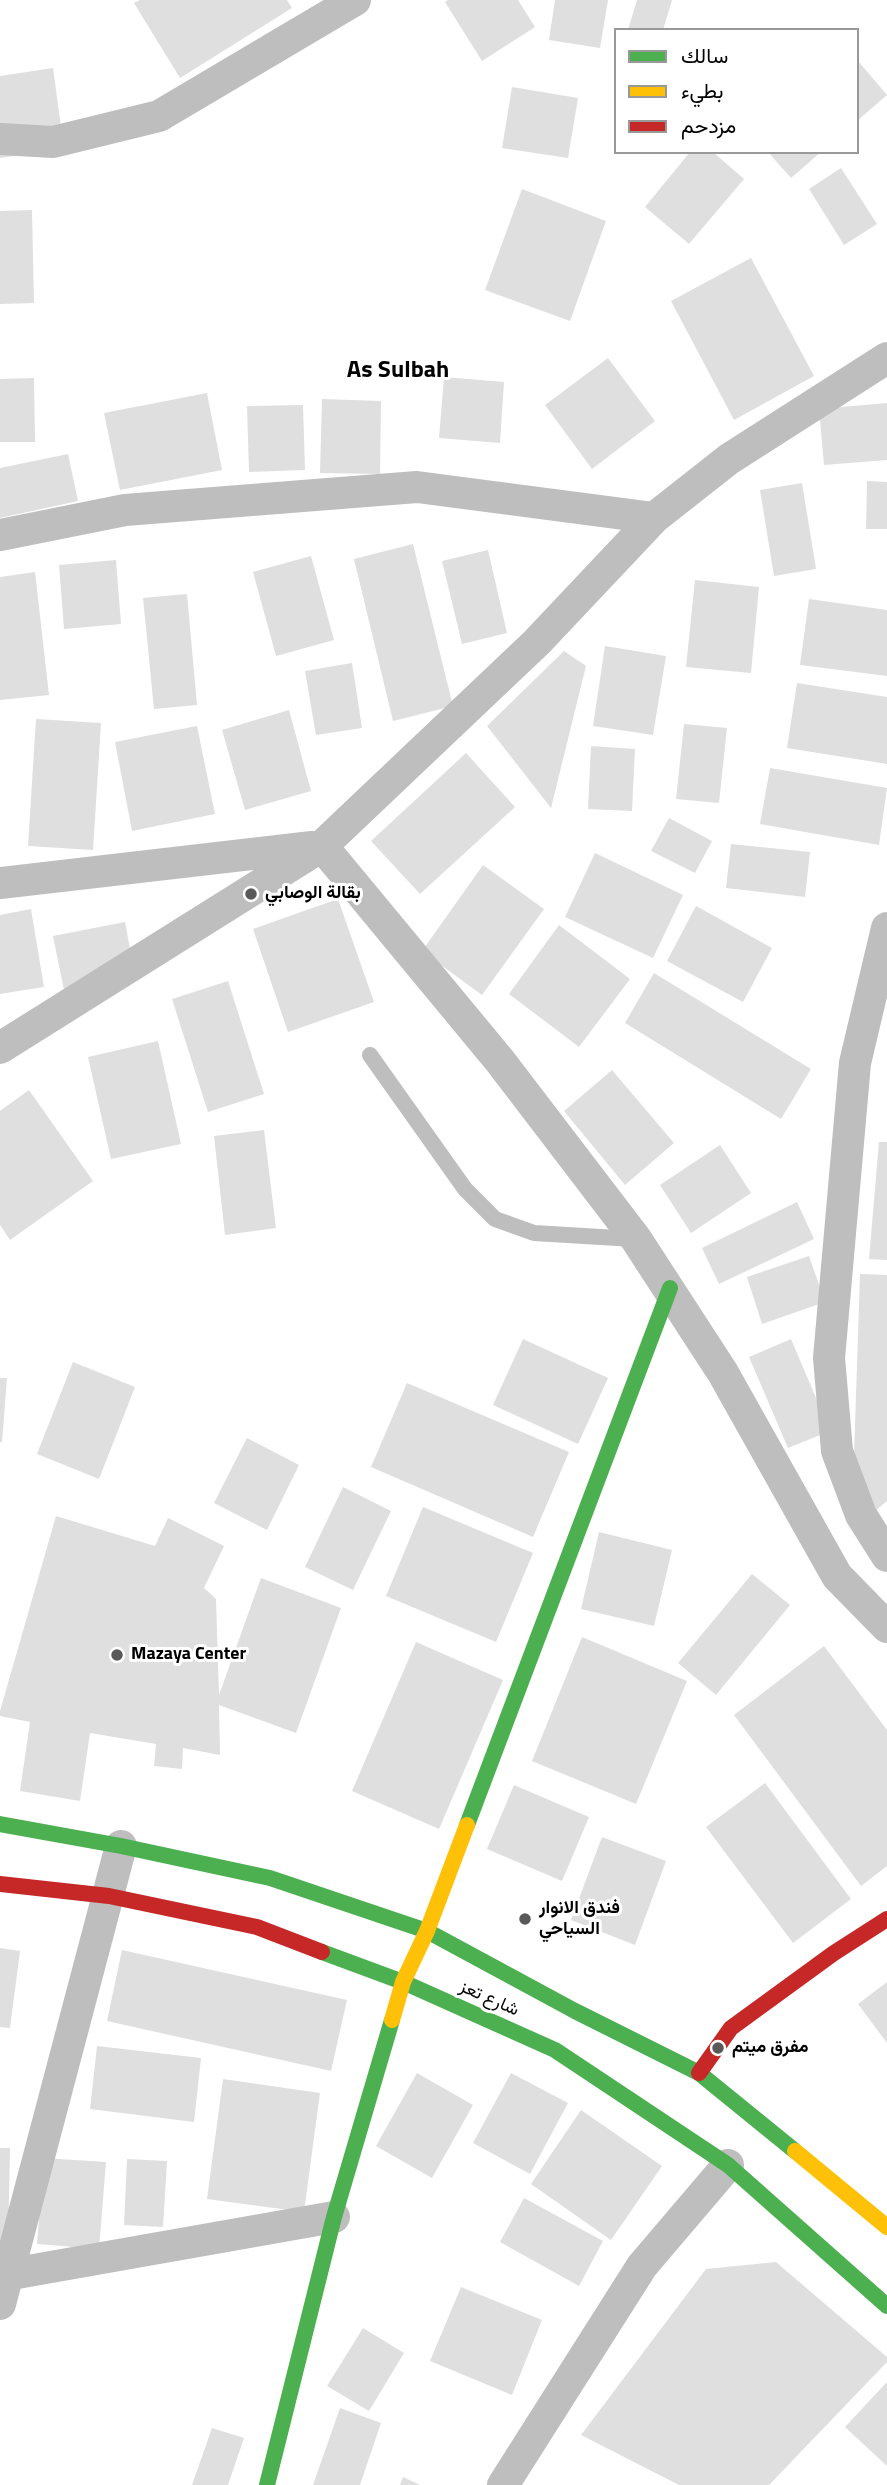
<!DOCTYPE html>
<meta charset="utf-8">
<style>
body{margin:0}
#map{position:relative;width:887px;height:2485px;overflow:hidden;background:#fff;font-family:"Titillium Web",Vazirmatn,sans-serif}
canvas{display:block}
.legend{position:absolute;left:614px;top:28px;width:245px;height:126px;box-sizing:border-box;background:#fff;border:2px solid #999;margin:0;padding:9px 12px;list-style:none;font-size:21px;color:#000}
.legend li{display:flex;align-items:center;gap:14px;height:35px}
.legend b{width:35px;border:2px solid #999}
</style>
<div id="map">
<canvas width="887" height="2485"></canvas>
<ul class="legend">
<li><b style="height:9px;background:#4caf50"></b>سالك</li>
<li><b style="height:9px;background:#ffc107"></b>بطيء</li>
<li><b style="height:9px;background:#c62828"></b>مزدحم</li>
</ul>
</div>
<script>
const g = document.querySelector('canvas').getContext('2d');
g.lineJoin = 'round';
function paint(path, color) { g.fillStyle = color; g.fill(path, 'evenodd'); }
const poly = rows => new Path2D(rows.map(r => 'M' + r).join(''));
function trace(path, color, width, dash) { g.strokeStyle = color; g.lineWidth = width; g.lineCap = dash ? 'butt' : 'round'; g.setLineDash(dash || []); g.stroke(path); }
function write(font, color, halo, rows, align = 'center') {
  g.font = font + ' "Titillium Web",Vazirmatn,sans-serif'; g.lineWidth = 6; g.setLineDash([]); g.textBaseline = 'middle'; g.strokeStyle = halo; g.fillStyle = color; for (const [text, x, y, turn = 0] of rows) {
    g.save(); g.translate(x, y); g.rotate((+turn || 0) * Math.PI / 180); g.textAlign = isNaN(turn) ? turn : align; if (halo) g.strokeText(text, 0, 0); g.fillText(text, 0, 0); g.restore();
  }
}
paint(poly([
 [140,0,287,0,292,8,180,78,134,3],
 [448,0,518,0,535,27,482,61,445,2],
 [555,0,608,0,600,48,549,40],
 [637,0,672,0,663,30,628,30],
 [859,62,887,95,857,121,857,63],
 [53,68,64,149,0,158,0,76],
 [512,87,578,98,568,158,502,148],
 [690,152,713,152,744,179,689,244,645,207],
 [768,152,821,152,791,178],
 [841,168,877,224,844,245,809,189],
 [522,189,606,221,570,321,485,290],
 [32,210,34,303,0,304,0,211],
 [751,258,814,376,734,420,671,301],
 [608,358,655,421,592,469,545,405],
 [444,377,504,382,500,443,439,438],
 [34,378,35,442,0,442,0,379],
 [207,393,222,470,120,490,104,413],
 [322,399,381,401,380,474,320,473],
 [887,403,887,460,824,465,819,409],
 [303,405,305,470,249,472,247,406],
 [68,454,78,501,0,518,0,468],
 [867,481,887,482,887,529,866,529],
 [802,483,816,569,774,576,760,490],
 [413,544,453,706,393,721,354,559],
 [488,550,507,633,462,644,442,561],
 [311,556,334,640,276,656,253,572],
 [116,560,121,624,64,629,59,565],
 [35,572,49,695,0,700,0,577],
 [695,580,759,587,751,673,686,667],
 [187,594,197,705,154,709,143,598],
 [809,599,887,610,887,676,800,665],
 [605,646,666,656,653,735,593,726],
 [564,651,586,666,551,808,487,726],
 [352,663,362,728,316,735,305,671],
 [797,683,887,697,887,764,787,748],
 [289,710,311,791,245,810,222,730],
 [36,719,101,723,93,850,28,846],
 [684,724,727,728,719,803,676,799],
 [197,726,215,814,132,831,115,742],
 [591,746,635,749,632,811,588,809],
 [466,753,515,807,420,894,371,841],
 [770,768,887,788,879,845,760,824],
 [669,818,712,841,695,873,651,851],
 [731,844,810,852,805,897,726,888],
 [595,853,683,895,653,958,565,917],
 [483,865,544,909,482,995,422,951],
 [338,899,374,1002,288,1032,253,929],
 [696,906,772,948,743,1002,667,961],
 [31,909,44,987,0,994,0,915],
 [125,922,136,981,65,995,53,936],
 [559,925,630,979,579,1047,509,994],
 [654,973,811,1069,781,1119,625,1023],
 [228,981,264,1094,208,1112,172,999],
 [158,1041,181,1144,111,1159,88,1057],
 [612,1070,674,1143,625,1185,564,1111],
 [29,1090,93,1181,10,1240,0,1225,0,1111],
 [264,1130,276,1228,225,1235,214,1136],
 [879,1142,887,1142,887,1260,869,1259],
 [720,1145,751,1193,691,1233,660,1185],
 [797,1202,814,1239,719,1284,702,1248],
 [809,1256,825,1302,762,1324,747,1277],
 [860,1274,887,1275,887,1501,874,1512,853,1487],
 [523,1339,608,1378,578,1444,493,1405],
 [791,1339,830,1431,788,1448,749,1357],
 [73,1362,135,1387,99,1479,37,1454],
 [0,1378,7,1378,2,1442,0,1442],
 [407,1383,569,1452,533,1537,371,1467],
 [247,1438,299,1465,267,1530,214,1503],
 [343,1487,391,1511,353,1590,305,1567],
 [423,1507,533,1553,496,1642,386,1596],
 [56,1516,155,1546,168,1518,224,1546,204,1588,216,1599,219,1695,261,1578,341,1608,296,1733,219,1705,220,1755,183,1748,182,1769,154,1766,156,1744,90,1733,80,1801,20,1791,30,1722,0,1716,0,1711],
 [599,1532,672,1550,654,1626,581,1609],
 [752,1574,790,1605,716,1695,678,1663],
 [582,1637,687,1681,636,1804,532,1761],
 [416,1642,503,1680,439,1829,352,1791],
 [824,1646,887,1730,887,1866,861,1886,734,1715],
 [765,1783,851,1899,793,1943,706,1827],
 [514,1785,589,1817,562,1881,487,1849],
 [602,1837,666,1861,635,1945,571,1920],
 [0,1948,20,1951,10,2028,0,2027],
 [122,1950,347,2000,331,2071,107,2021],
 [887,1982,887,2043,858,2004],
 [97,2046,201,2058,194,2122,90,2109],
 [417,2073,473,2105,432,2178,376,2146],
 [511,2073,568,2103,530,2174,473,2143],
 [223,2079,320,2093,304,2212,207,2199],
 [581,2110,662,2166,611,2240,531,2184],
 [0,2148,10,2148,8,2248,0,2247],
 [44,2158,106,2162,99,2249,37,2244],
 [127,2159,167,2161,163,2227,124,2225],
 [524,2198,603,2241,579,2286,500,2242],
 [776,2262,887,2357,887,2362,769,2485,679,2485,581,2435,706,2269],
 [461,2287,542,2320,512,2395,430,2361],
 [363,2328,404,2353,369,2411,327,2386],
 [887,2382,887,2466,845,2427],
 [340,2408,381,2423,360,2485,313,2485],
 [212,2428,244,2438,228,2485,192,2485],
 [403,2477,420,2485,400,2485]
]), '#dfdfdf');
trace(poly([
 [370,1055,465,1189,495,1219,534,1233,634,1239]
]), '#bebebe', 16);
trace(poly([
 [0,139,53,142,159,116,355,0],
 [0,535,125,510,417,487,654,518],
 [322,846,500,1061,636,1239,723,1373,837,1576,887,1627],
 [0,883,312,847],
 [887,928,855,1063,829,1358,837,1451,861,1515,887,1556],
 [0,1048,322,846,537,642,654,518,729,459,887,358],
 [0,2276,334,2217],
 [0,2304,121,1846],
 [503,2485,642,2266,728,2165]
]), '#bebebe', 32);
trace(poly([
 [0,1824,121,1846,270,1878,427,1931,575,2011,699,2073,795,2151],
 [467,1825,670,1288],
 [322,1952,403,1982,555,2050,728,2165,887,2306],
 [267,2485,334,2217,392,2020]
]), '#4caf50', 16);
trace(poly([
 [392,2020,403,1982,427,1931,467,1825],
 [795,2151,887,2227]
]), '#ffc107', 16);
trace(poly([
 [0,1884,109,1896,257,1927,322,1952],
 [699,2073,731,2028,834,1953,887,1919]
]), '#c62828', 16);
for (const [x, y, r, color] of [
 [251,894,7,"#595959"],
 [117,1655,7,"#595959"],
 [525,1919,7,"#595959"],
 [718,2048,7,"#595959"]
]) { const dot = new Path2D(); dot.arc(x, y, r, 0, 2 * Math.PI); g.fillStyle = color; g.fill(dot); trace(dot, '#fff', 2.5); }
write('bold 18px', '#000', '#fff', [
 ["بقالة الوصابي",265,894],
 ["Mazaya Center",131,1655],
 ["فندق الانوار",539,1909],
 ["السياحي",539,1930],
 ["مفرق ميتم",732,2048]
], 'left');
write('18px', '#000', '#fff', [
 ["شارع تعز",489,1999,24]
]);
write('bold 24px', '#000', '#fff', [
 ["As Sulbah",398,371]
]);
</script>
